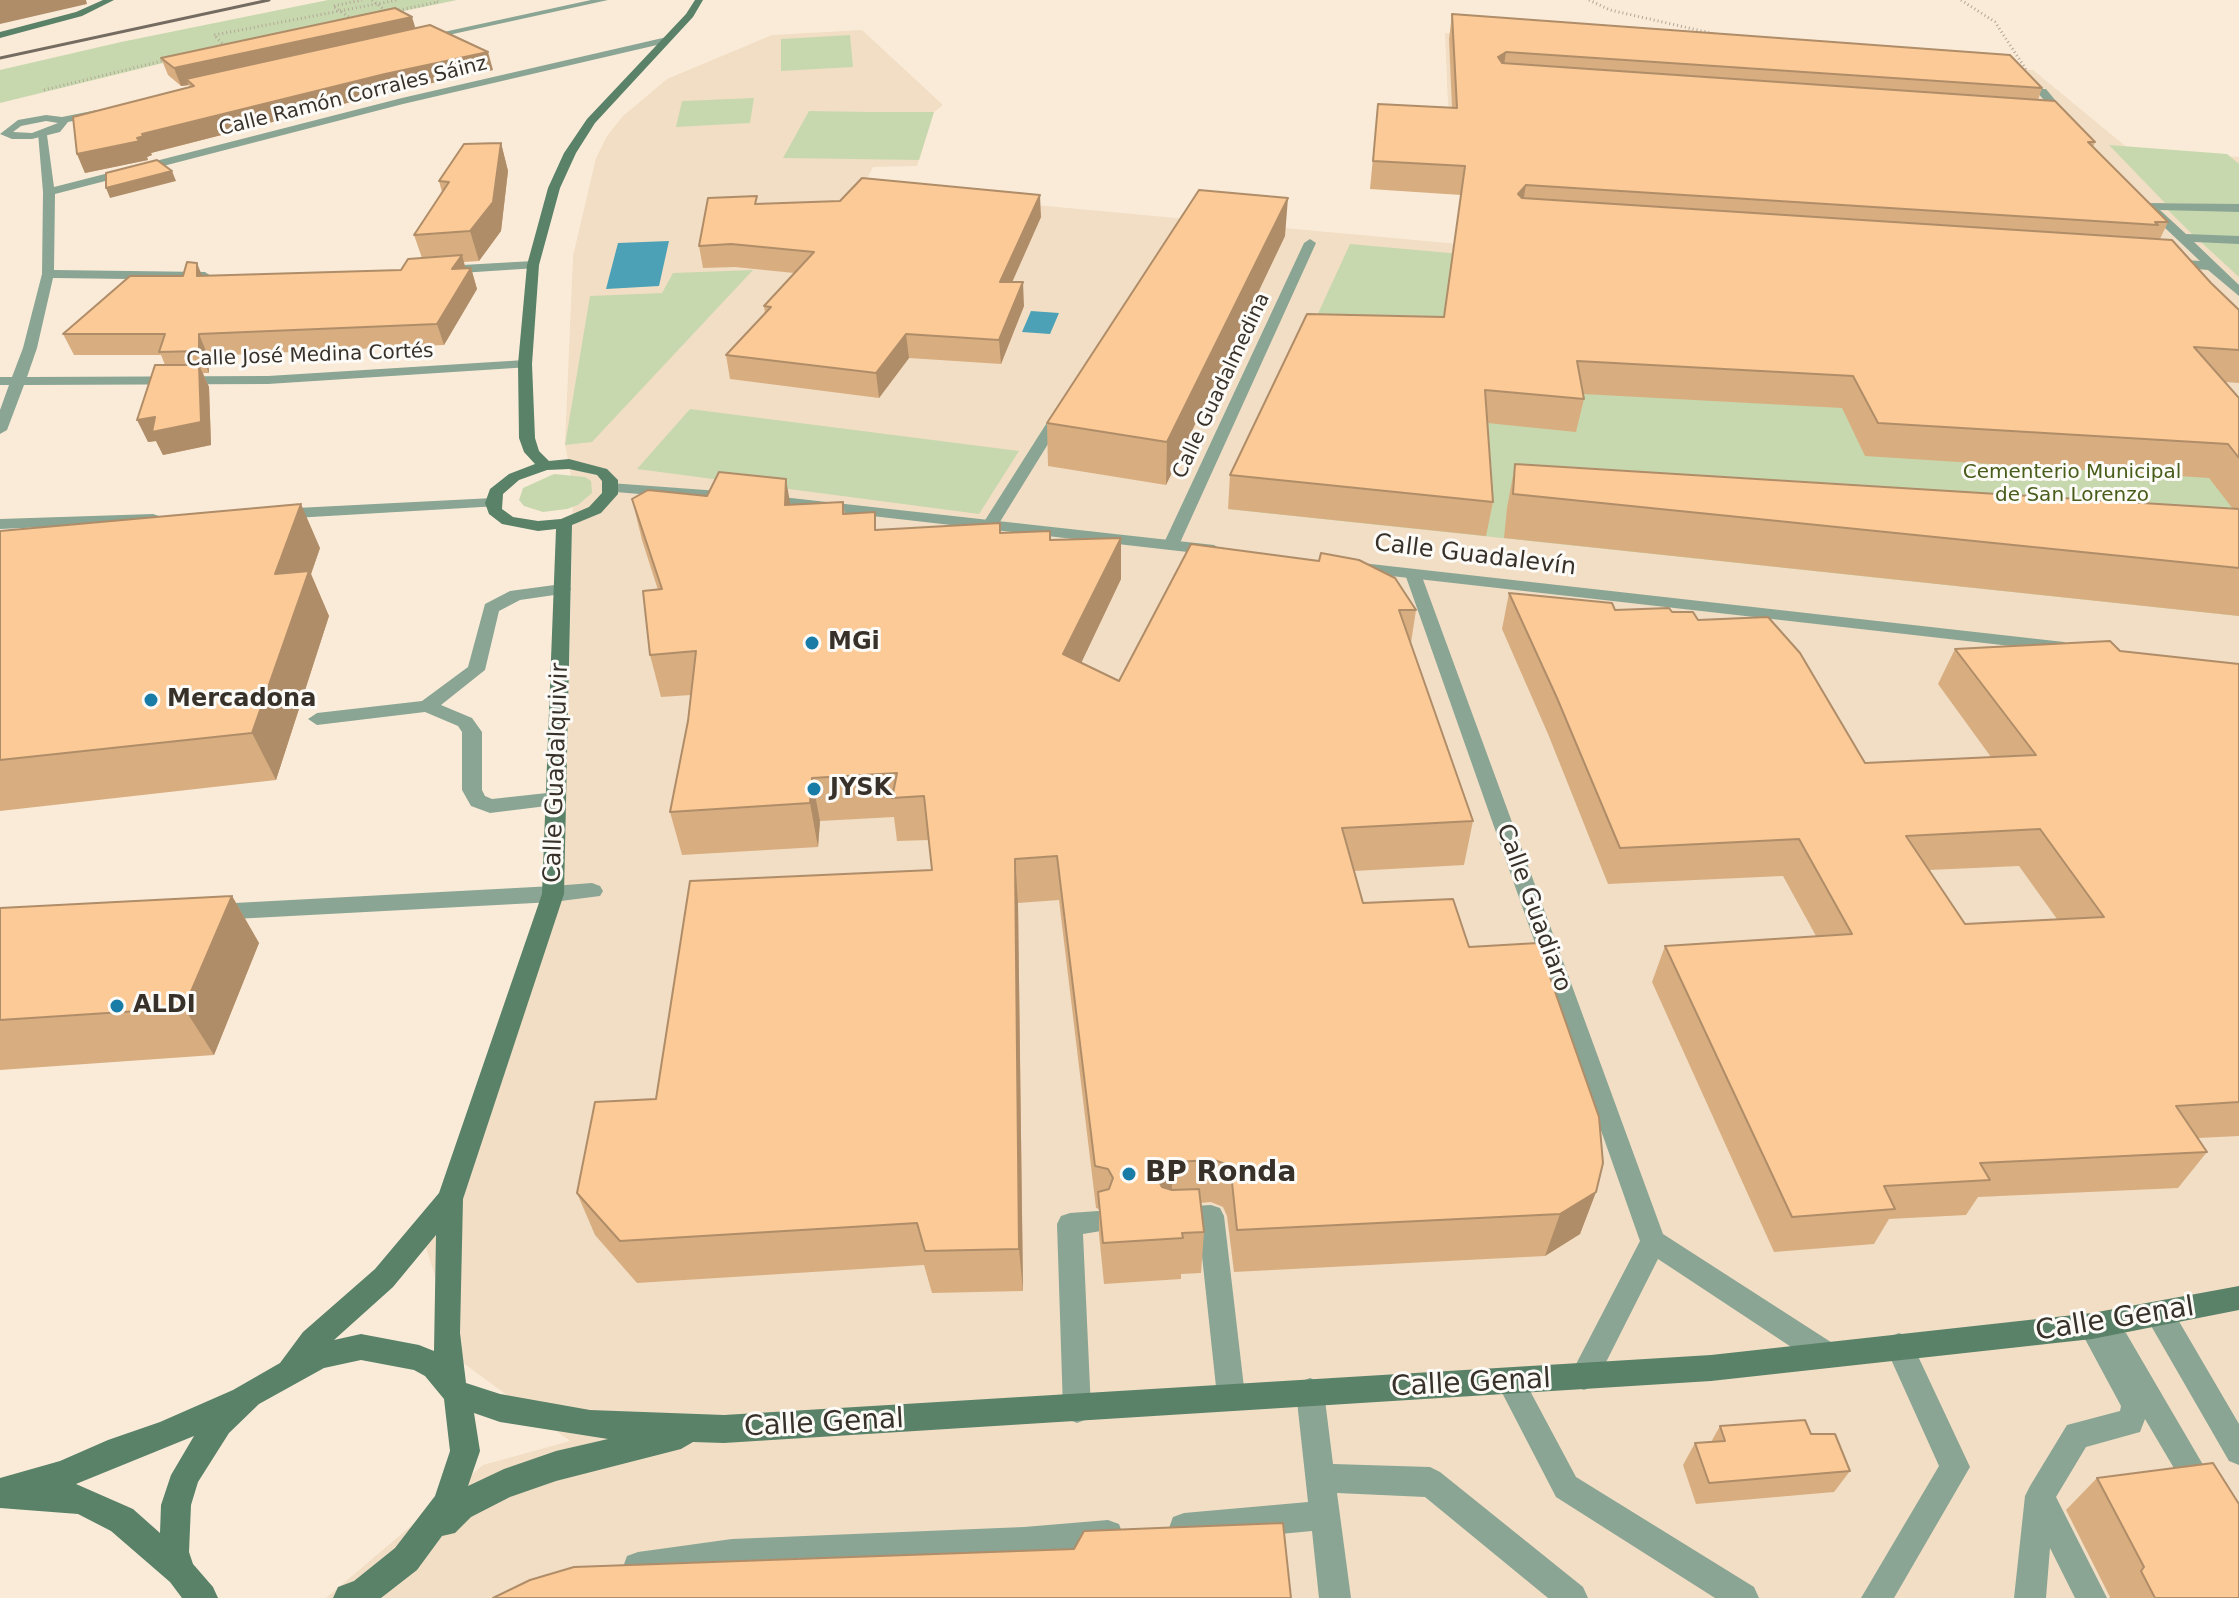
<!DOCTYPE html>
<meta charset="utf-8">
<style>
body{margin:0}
canvas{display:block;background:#faebd8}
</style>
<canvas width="2239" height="1598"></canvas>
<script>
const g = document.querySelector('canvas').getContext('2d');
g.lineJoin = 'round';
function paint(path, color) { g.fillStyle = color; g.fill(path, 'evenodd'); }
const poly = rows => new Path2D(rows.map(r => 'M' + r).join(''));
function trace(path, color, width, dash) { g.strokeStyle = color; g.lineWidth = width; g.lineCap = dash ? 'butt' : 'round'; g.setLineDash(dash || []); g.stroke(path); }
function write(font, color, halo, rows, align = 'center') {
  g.font = font + ' "DejaVu Sans",sans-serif'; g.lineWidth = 6; g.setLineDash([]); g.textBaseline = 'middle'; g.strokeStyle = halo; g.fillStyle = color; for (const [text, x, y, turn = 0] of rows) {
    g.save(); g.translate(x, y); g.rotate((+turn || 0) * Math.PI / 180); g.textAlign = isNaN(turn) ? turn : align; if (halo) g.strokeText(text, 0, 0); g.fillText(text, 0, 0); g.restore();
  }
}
paint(poly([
 [862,30,943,105,934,112,917,166,873,167,862,189,1469,245,1448,105,1445,33,1781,51,2033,70,2129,149,2239,157,2239,1598,326,1598,483,1465,570,1441,463,1363,426,1248,547,895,568,740,573,486,565,445,573,256,596,158,607,136,623,116,667,79,772,35]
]), '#f2dec5');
paint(poly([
 [328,0,457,0,216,50,0,103,0,70,121,42],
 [850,35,853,67,781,71,781,39],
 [754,98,750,123,676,127,682,101],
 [809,111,872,112,934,112,919,160,783,158],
 [2109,145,2227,154,2239,164,2239,205,2165,203],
 [2167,209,2239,211,2239,237,2194,236],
 [2201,242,2239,243,2239,277],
 [1350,244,1461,254,2239,462,2239,616,1228,509],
 [753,270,592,442,565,445,590,296,662,293,673,273],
 [690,409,1019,451,979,514,637,469],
 [554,474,585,477,591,481,592,493,578,505,567,509,543,512,524,506,519,500,523,488]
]), '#c8d8ae');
paint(poly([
 [669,241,659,286,606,289,618,243],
 [1031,311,1059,313,1050,334,1022,332]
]), '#4ca1b6');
trace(poly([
 [372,0,387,12],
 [1589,0,1610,10,1715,34],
 [1961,0,1995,22,2027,71],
 [395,11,438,2,435,0],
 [352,19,333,6,362,0],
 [225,46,214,35,397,0],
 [44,90,166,60]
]), '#b2a798', 3, [1, 3]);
paint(poly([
 [562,584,568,585,571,589,568,593,520,600,499,611,485,670,441,705,472,718,482,732,482,790,485,796,492,799,556,792,563,794,566,799,563,804,490,813,471,806,462,790,462,732,458,726,425,712,317,725,308,719,317,713,422,701,468,667,485,604,510,591,562,584],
 [592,883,600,886,603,891,600,896,553,902,545,899,542,894,545,889,553,886,592,883],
 [1211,1205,1220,1208,1224,1216,1245,1396,1241,1406,1231,1410,1221,1406,1217,1396,1199,1228,1175,1229,1166,1226,1162,1218,1166,1210,1175,1207,1211,1205],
 [1098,1211,1107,1214,1111,1222,1107,1230,1083,1234,1091,1409,1087,1419,1077,1423,1067,1419,1063,1409,1057,1224,1061,1216,1070,1213,1098,1211],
 [2160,1302,2170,1306,2239,1424,2239,1465,2229,1461,2150,1324,2146,1315,2150,1306,2160,1302],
 [2092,1313,2102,1317,2110,1331,2116,1329,2126,1333,2216,1487,2211,1497,2201,1502,2191,1497,2145,1419,2140,1432,2086,1447,2056,1497,2107,1598,2075,1598,2050,1548,2046,1598,2014,1598,2025,1496,2030,1486,2067,1425,2120,1411,2121,1406,2078,1326,2082,1317,2092,1313],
 [1310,1378,1320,1382,1324,1392,1333,1464,1430,1467,1440,1472,1583,1587,1588,1598,1548,1598,1425,1497,1337,1493,1351,1598,1319,1598,1312,1531,1184,1543,1173,1539,1169,1528,1173,1517,1184,1513,1308,1502,1296,1392,1300,1382,1310,1378],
 [1108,1520,1119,1524,1123,1535,1119,1546,1108,1550,1024,1557,732,1569,638,1582,627,1578,623,1567,627,1556,638,1552,732,1539,1024,1527,1108,1520]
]), '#8aa594');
paint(poly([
 [667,37,670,42,403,104,55,194,54,270,205,272,211,276,205,280,53,278,37,348,27,377,268,376,525,360,532,364,530,367,268,384,24,385,7,430,0,434,0,410,9,385,0,385,0,377,12,377,23,348,42,274,43,192,38,133,47,135,54,187,402,98,667,37],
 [2038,89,2046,89,2070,118,2070,122,2062,122,2038,93,2038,89],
 [2145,203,2239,204,2239,212,2160,210,2186,234,2239,236,2239,244,2194,242,2239,285,2239,296,2208,270,2164,266,2164,260,2168,259,2200,261,2145,209,2145,203],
 [1310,239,1316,243,1179,545,1171,550,1165,548,1163,545,1304,243,1310,239],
 [533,261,539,265,537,268,445,274,439,270,445,266,533,261],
 [1062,406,1069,410,998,525,996,528,984,528,982,525,1055,410,1062,406],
 [1413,569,1421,574,1663,1234,1837,1346,1841,1355,1837,1364,1827,1368,1817,1364,1658,1259,1594,1386,1584,1390,1574,1386,1570,1377,1574,1368,1640,1241,1405,574,1413,569],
 [553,886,561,889,564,894,561,899,553,902,216,920,208,918,205,912,208,906,216,904,553,886],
 [1899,1333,1909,1337,1970,1467,1894,1598,1861,1598,1939,1466,1885,1346,1889,1337,1899,1333],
 [1511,1370,1521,1374,1576,1477,1754,1587,1759,1598,1715,1598,1556,1497,1497,1383,1501,1374,1511,1370]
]), '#8aa594');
paint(poly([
 [591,0,608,0,421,41,416,38,591,0],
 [97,110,102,113,101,115,68,122,60,132,32,139,12,139,0,134,18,120,46,115,62,117,97,110],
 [46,121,58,123,32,133,13,132,21,126,46,121],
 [610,483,733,492,741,497,733,502,604,491,602,488,610,483],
 [764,495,1214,545,1222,550,1214,555,758,503,756,500,764,495],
 [493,498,501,503,499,506,277,519,269,514,277,509,493,498],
 [153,514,159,516,159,522,0,529,0,519,153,514],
 [1353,562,2064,642,2073,647,2064,652,1347,571,1345,567,1347,563,1353,562]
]), '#8aa594');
paint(poly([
 [103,0,114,0,82,16,0,38,0,32,76,12,103,0],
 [695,0,703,0,693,17,595,123,576,153,560,188,539,265,532,364,535,438,539,451,549,461,569,459,607,469,618,480,618,494,601,513,572,525,564,894,463,1199,460,1333,466,1383,500,1394,590,1410,724,1415,1711,1355,2092,1313,2239,1286,2239,1310,2092,1339,1711,1381,724,1443,693,1442,681,1449,556,1481,510,1497,471,1517,455,1533,442,1536,417,1570,381,1598,333,1598,338,1587,354,1581,395,1548,435,1496,450,1451,444,1399,425,1376,414,1370,361,1360,324,1368,259,1404,229,1433,198,1482,191,1505,189,1552,193,1564,213,1587,218,1598,182,1598,170,1582,111,1531,78,1514,0,1508,0,1478,60,1461,108,1440,160,1422,233,1390,280,1363,303,1332,375,1269,439,1193,542,894,556,529,538,531,502,524,489,514,485,503,490,489,509,474,535,464,524,452,519,438,518,364,527,265,548,188,564,153,587,119,686,14,695,0],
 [569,469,597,475,602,481,602,493,589,507,561,519,538,521,513,517,502,509,503,494,519,480,547,470,569,469],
 [436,1235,434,1351,419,1345,361,1334,334,1340,393,1287,436,1235],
 [474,1413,500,1422,608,1439,556,1451,504,1469,468,1486,480,1451,474,1413],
 [194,1436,171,1475,161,1505,160,1533,133,1509,76,1484,194,1436]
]), '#598269');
trace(poly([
 [0,58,269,0]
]), '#756c61', 3);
paint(poly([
 [1452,14,2042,88,2038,100,2095,142,2093,147,2168,222,2160,239,2211,283,2239,310,2239,383,2225,382,2239,398,2239,616,1504,538,1507,508,1515,464,2233,509,2209,478,1865,456,1842,408,1583,394,1584,399,1576,432,1487,423,1493,502,1486,536,1228,509,1230,475,1444,317,1461,195,1370,189,1378,104,1452,108,1449,39],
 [416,28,493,70,390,92,151,153,152,155,147,157,148,160,85,173,77,154,189,87,189,85,181,86,168,75,161,58],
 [501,143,508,171,501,231,479,261,464,262,465,268,471,268,477,289,444,345,208,356,209,373,203,373,209,387,211,445,163,455,156,441,148,442,165,365,161,355,74,355,63,334,202,276,401,270,422,258,414,235,442,192,439,181],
 [758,204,1041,217,1012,282,1024,306,1001,364,909,358,879,398,730,379,726,355,765,313,764,306,794,273,735,267,703,268,699,246],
 [1285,236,1166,485,1048,466,1047,423],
 [707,496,791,505,843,502,845,514,878,530,1000,533,1050,540,1121,579,1081,663,1119,681,1191,544,1416,610,1411,643,1473,821,1464,865,1354,871,1363,903,1469,947,1596,1192,1580,1234,1545,1256,1234,1272,1227,1216,1223,1207,1211,1202,1200,1203,1204,1232,1201,1273,1181,1274,1181,1279,1104,1284,1099,1234,1099,1209,1096,1208,1059,900,1018,903,1023,1291,932,1293,924,1265,637,1283,595,1235,577,1193,656,1099,932,870,929,840,897,841,894,817,820,821,818,847,682,855,670,812,688,721,691,695,661,697,650,655,658,590,642,540,632,499],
 [0,531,320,548,311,574,329,616,276,780,0,811],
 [1509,593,1615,610,1672,612,1698,620,1865,763,1991,757,1938,684,1955,649,2120,651,2239,664,2239,1136,2198,1138,2207,1152,2178,1188,1978,1197,1966,1215,1889,1219,1874,1244,1774,1252,1652,982,1665,946,1816,936,1783,876,1608,884,1548,734,1502,629],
 [2019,866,2057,919,1965,924,1929,870],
 [232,896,259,943,214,1055,0,1070,0,908],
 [1720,1426,1811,1434,1850,1471,1834,1492,1696,1504,1683,1465,1695,1443,1711,1442],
 [2097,1478,2239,1598,2109,1598,2110,1597,2066,1510]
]), '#d8ae81');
paint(poly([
 [0,0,86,0,87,4,0,24],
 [412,17,417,33,186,79,189,85,181,86,174,68],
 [488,52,493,70,390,92,151,153,152,155,147,157,148,160,85,173,77,154,137,138,142,134,385,74],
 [1506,52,1502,78,1498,57],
 [501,143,508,171,501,231,479,261,470,231],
 [172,171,176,181,110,198,106,188],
 [1526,185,1521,214,1518,194],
 [1040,195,1041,217,1002,305,1000,282],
 [1288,198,1285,236,1166,485,1167,442],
 [462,255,467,274,471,268,477,289,444,345,437,324,452,269],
 [197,263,205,283,197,276],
 [1023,282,1024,306,1001,364,999,340],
 [199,334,208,356,209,373,199,351],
 [906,334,909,358,879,398,876,373],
 [199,365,209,387,211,445,163,455,156,441,148,442,137,420],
 [786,479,793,520,785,505],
 [301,504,320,548,311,574,329,616,276,780,252,733,275,574],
 [1121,538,1121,579,1065,697,1063,654],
 [812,778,820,821,818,847,810,803],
 [1015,859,1018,903,1023,1291,1019,1249],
 [232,896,259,943,214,1055,184,1008],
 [1173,1162,1171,1204,1157,1177,1161,1166],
 [1596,1192,1580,1234,1545,1256,1560,1214]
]), '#b08d69');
const building = poly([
 [395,8,412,17,174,68,161,58,395,8],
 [1452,14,2010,55,2042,88,1506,52,1498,57,1502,63,2055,101,2095,142,2088,142,2168,222,2155,222,2158,225,1526,185,1518,194,1522,198,2172,240,2211,283,2239,310,2239,350,2194,347,2239,398,2239,458,2228,444,1878,423,1853,376,1577,361,1584,399,1485,390,1493,502,1230,475,1307,314,1444,317,1465,166,1373,161,1378,104,1457,108,1452,14],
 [430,25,488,52,385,74,142,134,144,136,137,138,140,141,77,154,73,117,194,86,186,79,430,25],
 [501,143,493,202,470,231,414,235,449,182,439,181,464,144,501,143],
 [157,160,172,171,106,188,106,173,157,160],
 [862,178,1040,195,1000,282,1023,282,999,340,906,334,876,373,726,355,771,307,764,306,814,252,731,244,699,246,708,198,757,196,755,204,840,201,862,178],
 [1199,190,1288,198,1167,442,1047,423,1199,190],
 [462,255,452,269,471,268,437,324,199,334,199,351,159,352,165,334,63,334,130,276,183,276,187,262,197,263,197,276,401,270,408,259,462,255],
 [155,365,199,365,201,422,152,432,155,417,137,420,155,365],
 [1515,464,2239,509,2239,568,1513,494,1515,464],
 [719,472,786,479,785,505,843,502,843,514,875,512,875,530,1000,523,1000,533,1050,531,1050,540,1121,538,1063,654,1119,681,1191,544,1319,561,1321,553,1359,560,1395,578,1416,610,1399,610,1473,821,1342,828,1363,903,1453,899,1469,947,1538,943,1599,1117,1603,1163,1596,1192,1560,1214,1237,1230,1231,1173,1226,1164,1214,1160,1173,1162,1161,1166,1157,1177,1162,1187,1172,1190,1199,1189,1204,1232,1182,1233,1183,1238,1103,1243,1098,1192,1109,1189,1113,1178,1108,1169,1095,1166,1057,856,1015,859,1019,1249,925,1251,917,1223,620,1241,577,1193,595,1102,656,1099,690,881,932,870,924,796,892,798,897,773,812,778,810,803,670,812,688,721,696,651,650,655,643,591,662,589,632,499,648,490,707,496,719,472],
 [301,504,275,574,309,571,252,733,0,760,0,531,301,504],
 [1509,593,1612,603,1615,610,1669,608,1672,612,1693,612,1698,620,1768,617,1800,653,1865,763,2036,755,1955,649,2110,641,2120,651,2239,664,2239,1102,2176,1106,2207,1152,1980,1163,1990,1180,1884,1186,1895,1209,1792,1217,1665,946,1852,934,1799,839,1620,848,1557,698,1509,593],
 [2040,829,2104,917,1965,924,1906,836,2040,829],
 [232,896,184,1008,0,1020,0,908,232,896],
 [1805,1420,1811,1434,1835,1434,1850,1471,1709,1483,1695,1443,1725,1441,1720,1426,1805,1420],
 [2213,1463,2239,1504,2239,1598,2155,1598,2141,1571,2144,1567,2097,1478,2213,1463],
 [1283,1523,1291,1598,493,1598,530,1580,574,1567,1074,1549,1084,1531,1283,1523]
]);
paint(building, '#fbca96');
trace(building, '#b08d69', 2);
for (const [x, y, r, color] of [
 [812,643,8,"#187ca7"],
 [151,700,8,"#187ca7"],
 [814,789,8,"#187ca7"],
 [117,1006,8,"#187ca7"],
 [1129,1174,8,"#187ca7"]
]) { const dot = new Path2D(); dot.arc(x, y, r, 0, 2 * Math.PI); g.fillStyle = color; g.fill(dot); trace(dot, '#fdfbf7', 3); }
write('20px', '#37312a', '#fdfbf7', [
 ["Calle Ramón Corrales Sáinz",353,97,-14],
 ["Calle José Medina Cortés",310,356,-2],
 ["Calle Guadalmedina",1222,386,-65]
]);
write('20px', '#495d1b', '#fdfbf7', [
 ["Cementerio Municipal",2072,473],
 ["de San Lorenzo",2072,496]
]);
write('24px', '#37312a', '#fdfbf7', [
 ["Calle Guadalevín",1475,556,7],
 ["Calle Guadalquivir",557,773,-88],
 ["Calle Guadiaro",1533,908,70]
]);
write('bold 24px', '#37312a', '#fdfbf7', [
 ["MGi",828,643],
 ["Mercadona",167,700],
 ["JYSK",830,789],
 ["ALDI",133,1006]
], 'left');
write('bold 28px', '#37312a', '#fdfbf7', [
 ["BP Ronda",1145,1174]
], 'left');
write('28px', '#37312a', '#fdfbf7', [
 ["Calle Genal",2115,1320,-9],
 ["Calle Genal",1471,1384,-3],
 ["Calle Genal",824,1424,-3]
]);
</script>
